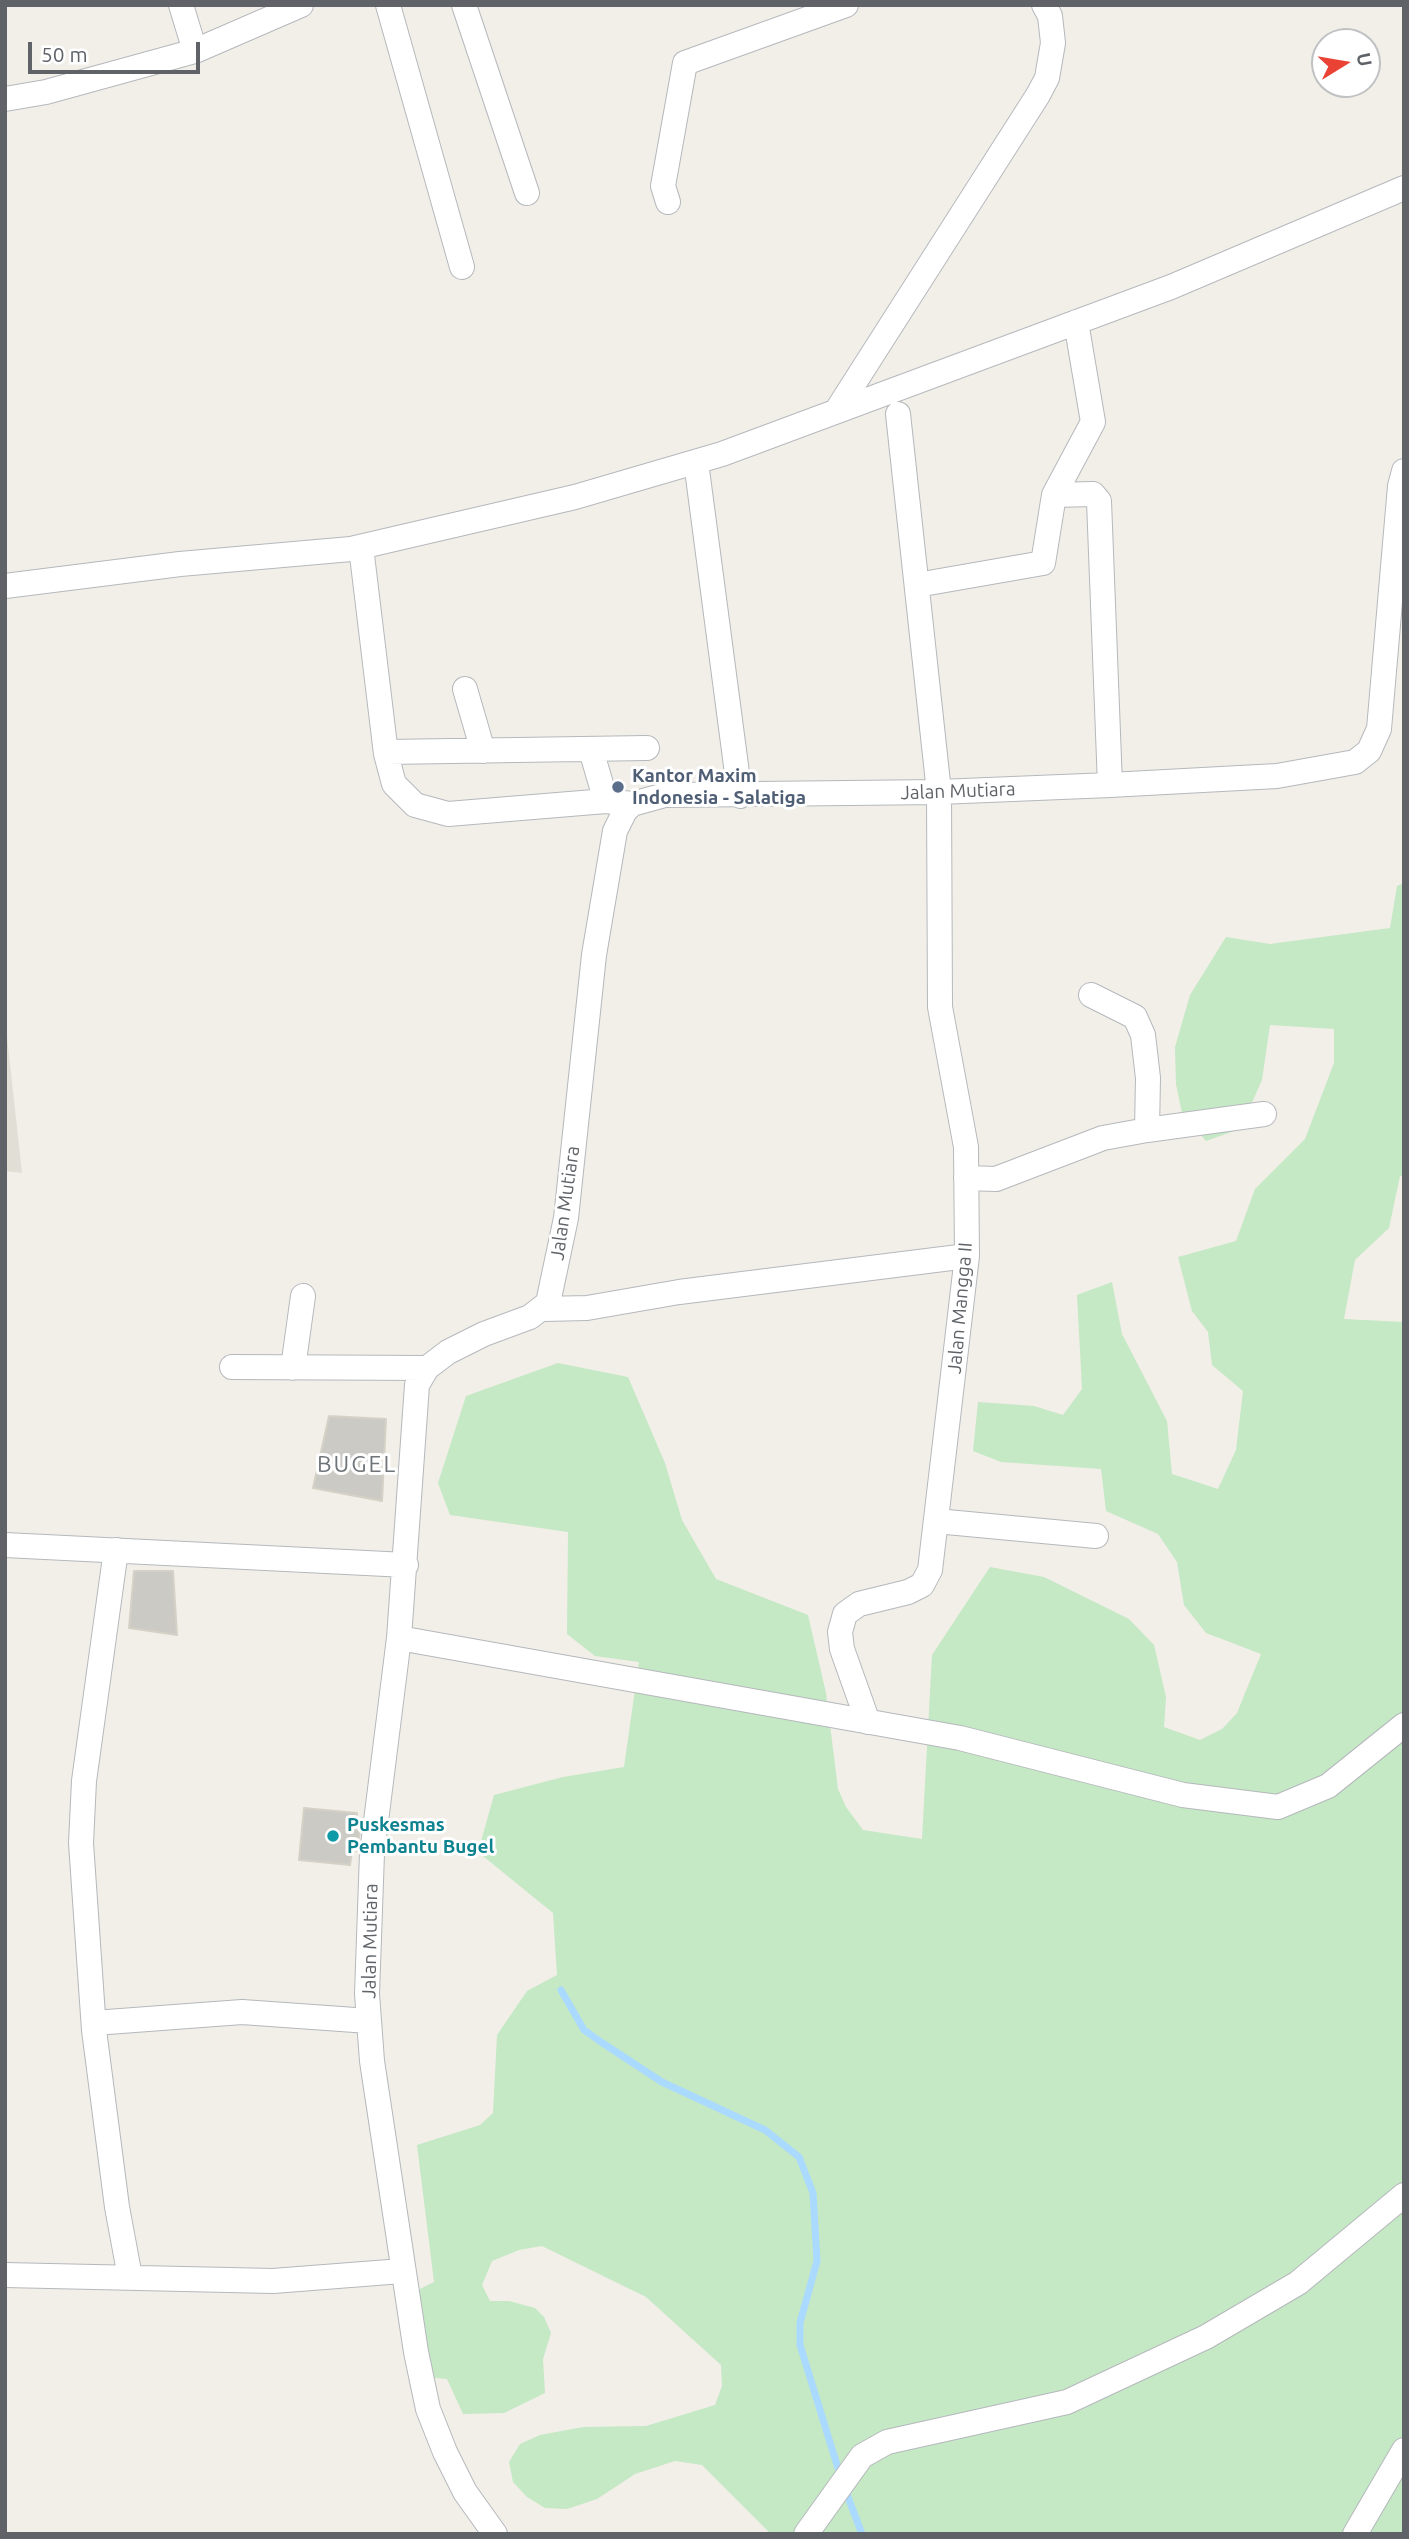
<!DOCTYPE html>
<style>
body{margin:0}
#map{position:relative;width:1409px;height:2539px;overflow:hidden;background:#f1efe8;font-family:Ubuntu,sans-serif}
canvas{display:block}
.frame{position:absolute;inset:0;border:7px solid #5f6368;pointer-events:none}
.north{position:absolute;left:1311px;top:28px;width:70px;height:70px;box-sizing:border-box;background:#fff;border:2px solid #bfc1c3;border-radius:50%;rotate:79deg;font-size:19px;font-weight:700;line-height:28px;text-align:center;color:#5f6368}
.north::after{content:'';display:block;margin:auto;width:24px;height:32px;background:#ea4335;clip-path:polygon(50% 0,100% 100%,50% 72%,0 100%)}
.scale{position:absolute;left:28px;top:42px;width:172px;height:32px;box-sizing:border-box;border:4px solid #5f6368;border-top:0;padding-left:9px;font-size:21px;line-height:24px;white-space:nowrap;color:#5f6368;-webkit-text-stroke:5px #fff;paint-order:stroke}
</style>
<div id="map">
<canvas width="1409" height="2539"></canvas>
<div class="frame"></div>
<div class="north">U</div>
<div class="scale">50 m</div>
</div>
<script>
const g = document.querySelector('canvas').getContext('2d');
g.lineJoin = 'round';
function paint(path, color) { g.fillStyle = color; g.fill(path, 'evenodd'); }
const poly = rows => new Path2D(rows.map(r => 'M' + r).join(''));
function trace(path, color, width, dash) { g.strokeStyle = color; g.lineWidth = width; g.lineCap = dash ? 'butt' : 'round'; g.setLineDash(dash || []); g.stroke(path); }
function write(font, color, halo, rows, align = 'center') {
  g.font = font + ' Ubuntu,sans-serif'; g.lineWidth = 6; g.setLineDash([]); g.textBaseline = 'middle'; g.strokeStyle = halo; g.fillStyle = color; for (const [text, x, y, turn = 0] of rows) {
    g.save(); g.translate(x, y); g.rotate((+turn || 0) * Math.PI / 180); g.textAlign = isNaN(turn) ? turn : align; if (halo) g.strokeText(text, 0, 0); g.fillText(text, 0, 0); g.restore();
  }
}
paint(poly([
 [5,1018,22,1173,5,1171]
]), '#e1ded6');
paint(poly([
 [1404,883,1404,1175,1400,1176,1389,1228,1355,1260,1344,1319,1404,1322,1404,2534,771,2534,702,2465,675,2461,635,2474,597,2499,567,2509,545,2508,527,2497,513,2482,509,2462,520,2444,540,2435,583,2427,646,2426,715,2405,722,2386,721,2365,646,2297,542,2246,519,2250,492,2261,482,2285,490,2301,509,2301,535,2308,544,2317,551,2333,543,2359,545,2393,504,2413,463,2414,447,2379,427,2377,412,2293,434,2282,417,2145,480,2125,493,2113,497,2035,527,1991,557,1975,553,1913,478,1852,494,1795,563,1777,624,1767,639,1662,595,1656,567,1634,568,1532,450,1515,438,1483,466,1396,558,1363,628,1377,665,1463,682,1520,716,1579,808,1615,826,1693,838,1789,846,1807,863,1830,922,1839,932,1655,990,1567,1044,1577,1129,1619,1154,1645,1166,1697,1164,1727,1200,1740,1222,1729,1237,1713,1261,1654,1206,1633,1184,1605,1177,1562,1158,1534,1106,1511,1101,1469,1001,1462,973,1451,978,1402,1034,1406,1063,1415,1082,1389,1077,1295,1112,1282,1122,1334,1167,1421,1172,1474,1218,1489,1236,1450,1243,1391,1212,1365,1208,1332,1192,1311,1178,1257,1236,1241,1255,1189,1305,1139,1334,1063,1334,1029,1270,1025,1262,1080,1250,1107,1234,1131,1206,1141,1182,1113,1176,1084,1175,1047,1190,995,1226,937,1270,944,1390,928,1397,886]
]), '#c5e8c5');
trace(poly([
 [561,1990,584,2030,601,2042,662,2082,765,2130,799,2157,813,2193,817,2261,800,2323,800,2345,841,2478],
 [845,2489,862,2534]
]), '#aadaff', 7);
const building = poly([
 [329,1416,386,1419,382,1501,313,1488,329,1416],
 [134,1571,173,1571,177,1635,129,1628,134,1571],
 [304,1808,357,1813,356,1830,360,1830,357,1851,352,1850,350,1865,299,1860,304,1808]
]);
paint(building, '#cccac5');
trace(building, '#d6d1c6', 2);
const minor = poly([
 [181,5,195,51],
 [388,5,462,267],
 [464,5,527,193],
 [5,99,46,92,195,51,301,5],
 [668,202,663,186,685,63,846,5],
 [837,410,1038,95,1047,78,1053,43,1050,16,1044,5],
 [696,462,740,796],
 [1054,495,1093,494,1099,501,1110,785],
 [361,547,386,754,394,784,415,805,448,814,606,801,632,804],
 [917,585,1043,563,1054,495,1093,422,1076,322],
 [5,586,180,564,351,549,575,497,722,454,1171,287,1404,188],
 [465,689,483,751],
 [591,750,606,801],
 [386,752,647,748],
 [1091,995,1135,1017,1143,1035,1148,1078,1147,1130,1264,1114],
 [966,1178,996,1179,1103,1138,1147,1130],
 [543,1309,587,1308,679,1292,967,1256],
 [232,1367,427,1368],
 [293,1368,303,1296],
 [936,1521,1096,1536],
 [5,1545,406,1565],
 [116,1550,84,1781,81,1843,94,2030,117,2207,130,2277],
 [399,1638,960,1738,1183,1795,1278,1807,1328,1786,1404,1725],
 [868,1722,842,1649,840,1632,845,1614,859,1604,908,1592,922,1585,930,1570,967,1256,966,1147,940,1007,939,792,898,414],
 [94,2023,242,2012,369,2021],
 [5,2275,273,2281,402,2271],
 [495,2534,465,2492,445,2452,428,2409,416,2352,372,2061,367,1994,372,1853,399,1638,417,1385,427,1368,448,1352,484,1334,530,1317,548,1303,566,1218,594,955,615,831,625,811,632,804,665,795,939,792,1110,785,1277,776,1355,762,1369,751,1379,729,1400,486,1404,471],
 [806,2534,862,2456,887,2442,1067,2402,1206,2337,1298,2283,1404,2195],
 [1355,2534,1404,2450]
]);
trace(minor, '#b5b8bc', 26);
trace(minor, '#fff', 24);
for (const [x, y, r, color] of [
 [618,787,7,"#5c6f8a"],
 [333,1836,7,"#0f9aa8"]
]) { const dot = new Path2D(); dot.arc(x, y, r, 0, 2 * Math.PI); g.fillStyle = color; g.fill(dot); trace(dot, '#fff', 2.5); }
write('bold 19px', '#4e5e75', '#fff', [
 ["Kantor Maxim",632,776],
 ["Indonesia - Salatiga",632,798]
], 'left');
write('19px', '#5f6368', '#fff', [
 ["Jalan Mutiara",958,791,-2],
 ["Jalan Mutiara",565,1203,-82],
 ["Jalan Mangga II",960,1308,-85],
 ["Jalan Mutiara",370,1941,-89]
]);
write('bold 19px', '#0d838f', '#fff', [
 ["Puskesmas",347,1825],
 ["Pembantu Bugel",347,1847]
], 'left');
g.letterSpacing = '2px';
write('23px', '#70757a', '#fff', [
 ["BUGEL",357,1464]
]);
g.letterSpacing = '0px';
</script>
